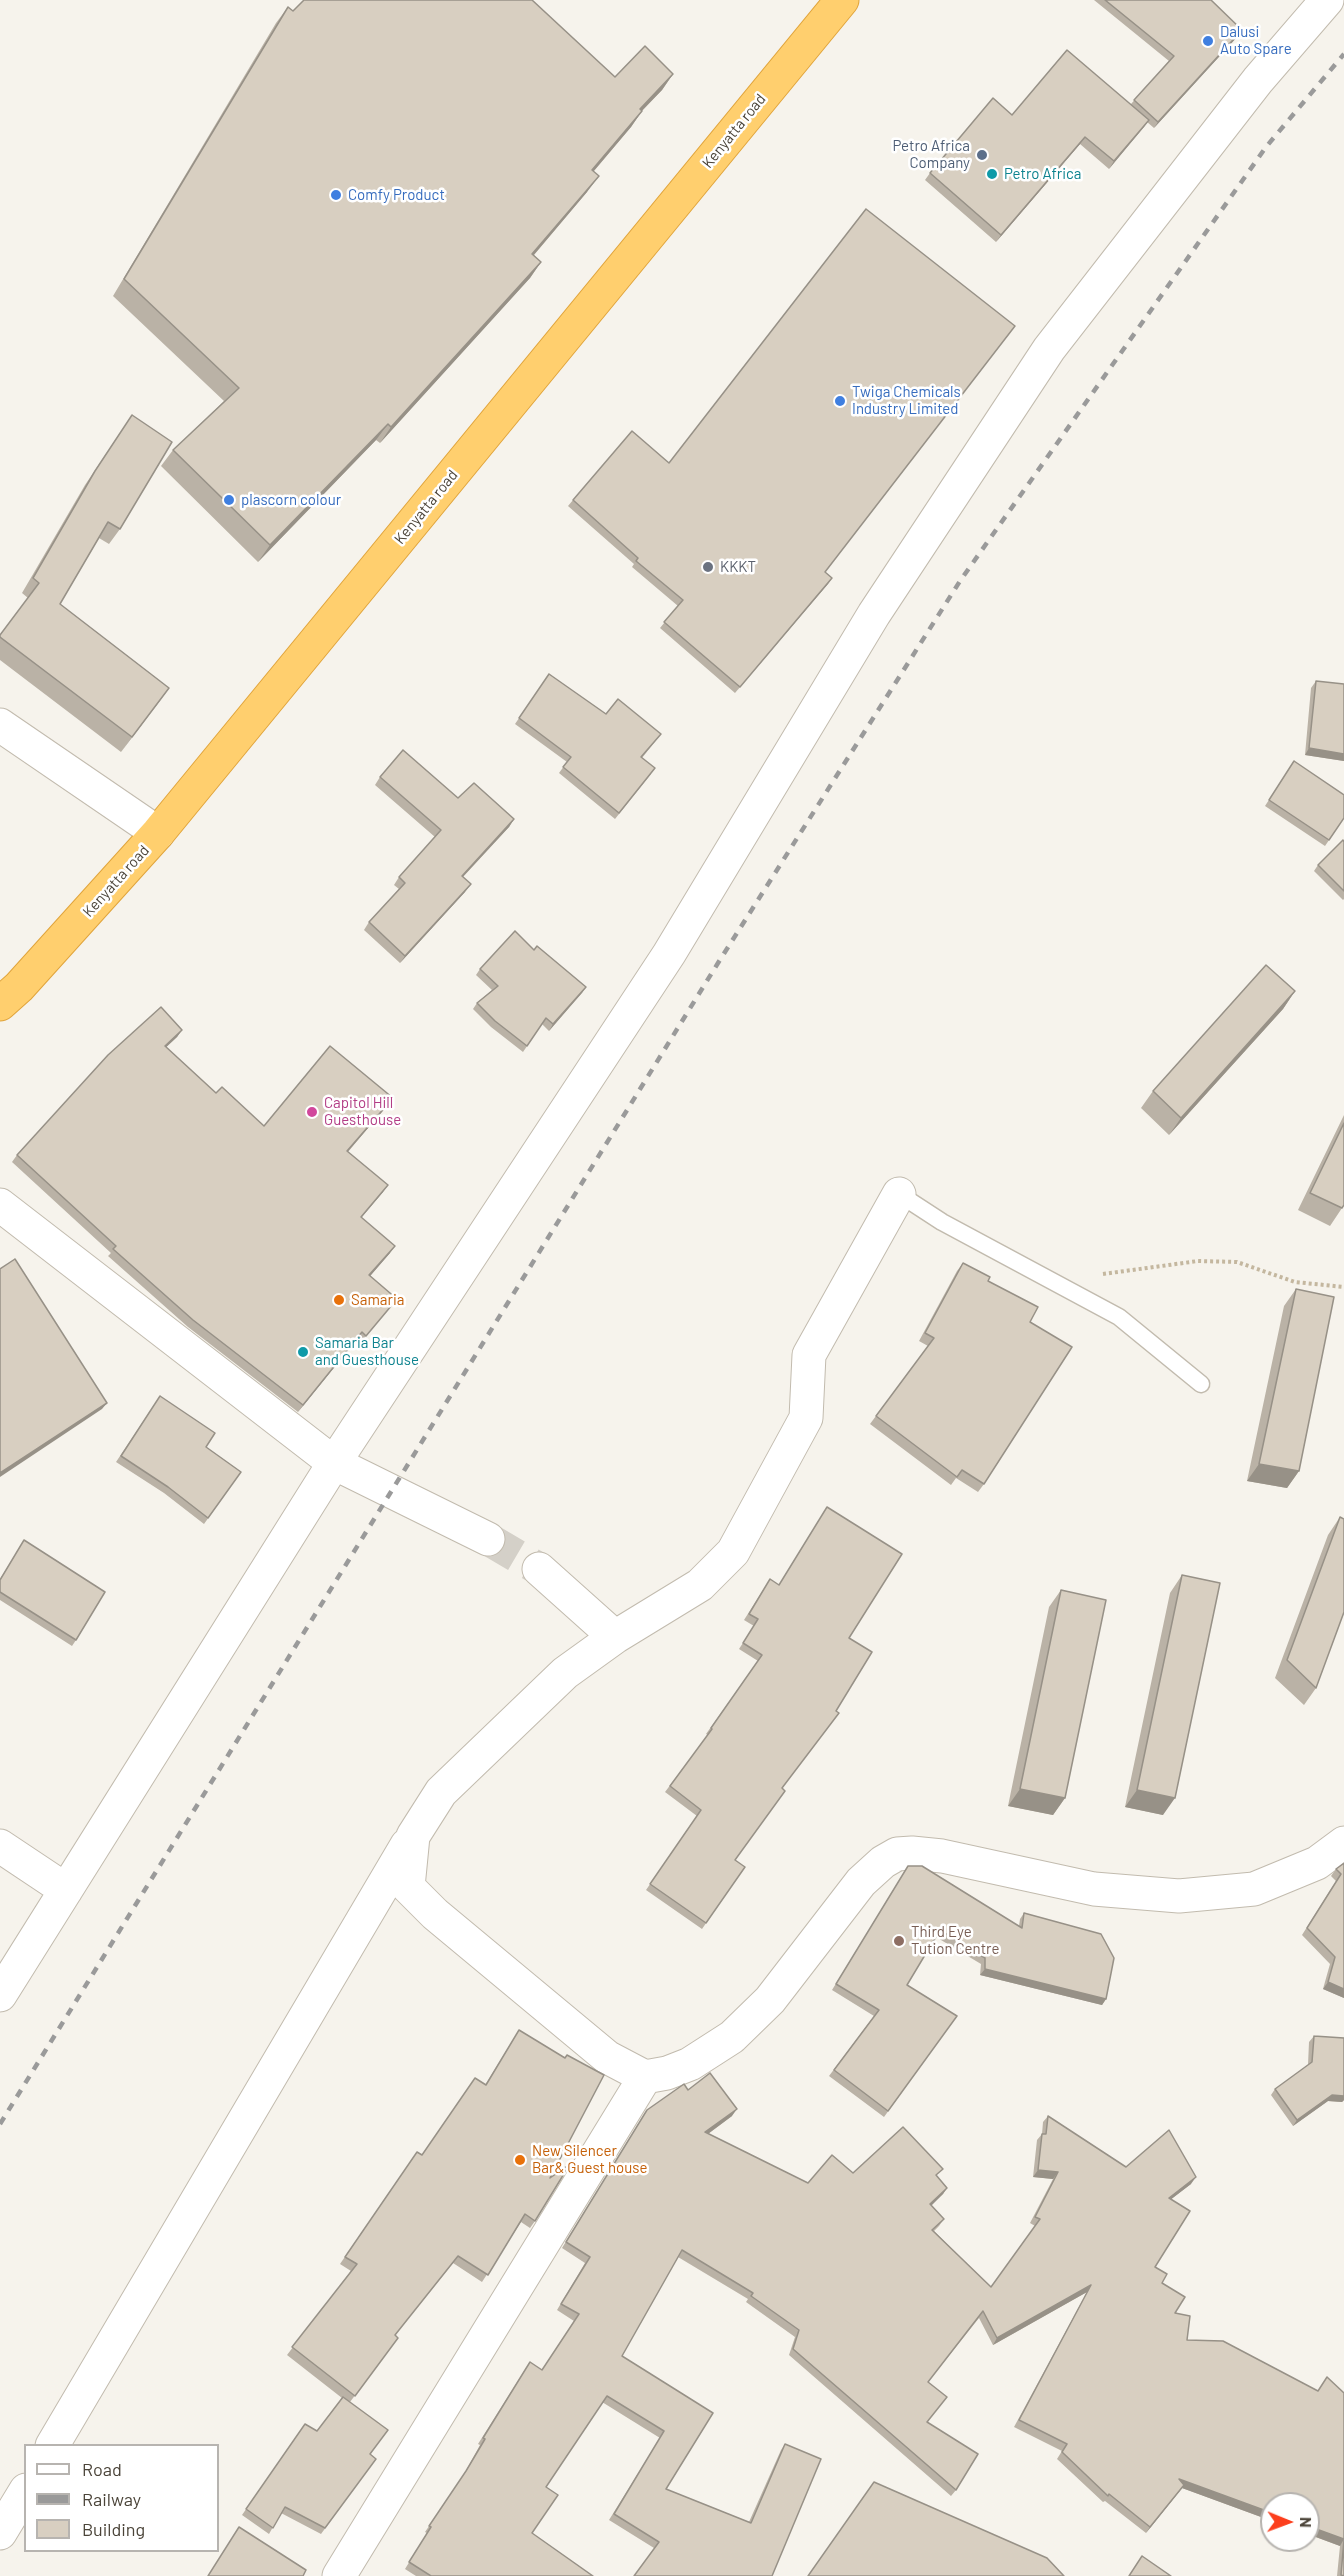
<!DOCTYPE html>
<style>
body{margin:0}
#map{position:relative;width:1344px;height:2576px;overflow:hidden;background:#f6f3ec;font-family:Barlow,sans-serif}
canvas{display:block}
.legend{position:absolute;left:24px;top:2444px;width:195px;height:108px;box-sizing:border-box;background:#fff;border:2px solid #b7b4b0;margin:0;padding:8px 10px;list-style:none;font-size:18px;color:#4b4439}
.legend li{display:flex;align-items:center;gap:12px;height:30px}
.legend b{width:30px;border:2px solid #b7b4b0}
.north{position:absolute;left:1260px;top:2492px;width:60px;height:60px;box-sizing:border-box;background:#fff;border:2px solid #b7b4b0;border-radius:50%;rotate:91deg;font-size:16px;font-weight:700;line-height:24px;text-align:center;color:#4b4439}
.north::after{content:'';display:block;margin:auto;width:21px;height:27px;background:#fc3f1d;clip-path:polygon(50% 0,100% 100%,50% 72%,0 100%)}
</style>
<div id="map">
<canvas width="1344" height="2576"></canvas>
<ul class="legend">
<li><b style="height:8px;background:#fff"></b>Road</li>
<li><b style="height:8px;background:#9a9a9a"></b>Railway</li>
<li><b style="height:16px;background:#d8cfc1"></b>Building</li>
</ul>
<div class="north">N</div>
</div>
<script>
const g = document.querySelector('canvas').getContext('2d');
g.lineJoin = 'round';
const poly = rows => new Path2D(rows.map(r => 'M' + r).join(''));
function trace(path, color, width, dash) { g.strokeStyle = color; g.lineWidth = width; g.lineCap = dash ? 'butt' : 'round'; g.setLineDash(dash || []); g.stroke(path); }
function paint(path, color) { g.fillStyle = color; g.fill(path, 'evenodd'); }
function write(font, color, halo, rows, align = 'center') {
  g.font = font + ' Barlow,sans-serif'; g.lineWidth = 5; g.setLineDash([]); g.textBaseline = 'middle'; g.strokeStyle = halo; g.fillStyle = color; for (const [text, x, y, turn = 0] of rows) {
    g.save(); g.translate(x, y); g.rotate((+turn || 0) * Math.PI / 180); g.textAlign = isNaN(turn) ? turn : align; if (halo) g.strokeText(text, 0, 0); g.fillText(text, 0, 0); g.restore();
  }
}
trace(poly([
 [488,1539,539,1569]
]), '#d4d0c8', 33, [33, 16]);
const lane = poly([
 [899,1194,942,1222,1119,1317,1201,1384]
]);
const street = poly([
 [0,725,158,833],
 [0,1205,334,1463,488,1539],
 [539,1569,615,1637,565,1673,441,1792,413,1836,408,1887,435,1914,607,2057,645,2077,667,2073,690,2064,732,2037,770,2000,861,1882,883,1862,897,1854,912,1853,942,1856,1094,1889,1179,1896,1254,1889,1317,1863,1344,1843],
 [615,1637,700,1585,733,1552,806,1418,809,1355,899,1194],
 [0,1846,66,1890],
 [0,1995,334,1463,669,954,874,614,1049,349,1258,80,1327,0],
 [52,2446,407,1845],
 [0,2533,26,2490],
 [339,2576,645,2077]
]);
const highway = poly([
 [0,1004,19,987,158,833,842,0]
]);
trace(lane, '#c2bbae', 19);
trace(street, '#c2bbae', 35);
trace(highway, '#e0a43c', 35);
trace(poly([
 [1103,1274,1198,1261,1237,1262,1295,1282,1344,1287]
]), '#c4b79f', 4, [3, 3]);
trace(lane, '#fff', 16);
trace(street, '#fff', 33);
trace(highway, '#ffcf6e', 33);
trace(poly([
 [0,2124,718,963,960,581,1266,147,1344,54]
]), '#9a9a9a', 4.5, [8, 8]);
paint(poly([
 [1094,0,1211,0,1238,36,1154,128,1147,122,1109,169,1080,144,996,242,925,180,930,173,1012,115,1131,104,1169,61],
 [288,7,293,11,615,77,673,74,662,90,642,111,631,127,594,171,587,192,534,255,541,262,530,278,380,443,376,440,258,562,161,466,173,450,224,401,113,296,276,23],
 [122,430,120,529,109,544,99,538,60,604,169,688,121,752,0,660,0,635,28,598,22,593,85,485],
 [669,463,825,572,832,578,735,693,660,628,678,606,632,567,634,564,568,506,573,500],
 [549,674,606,714,661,734,642,758,651,774,615,819,559,773,567,762,515,724],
 [1316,681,1344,761,1305,755,1311,688],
 [1294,761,1344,818,1325,846,1265,806],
 [380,777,458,798,514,819,509,827,463,877,465,892,400,963,364,930,369,922,399,889,394,885,399,877,435,837,375,785],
 [1344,842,1344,899,1343,900,1314,871,1318,865],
 [534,950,586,987,549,1031,542,1024,523,1052,491,1027,473,1009,477,1003,492,990,476,975,480,969],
 [1295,991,1283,1009,1169,1135,1141,1108,1153,1091],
 [182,1030,177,1037,166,1047,216,1093,264,1126,393,1098,348,1152,383,1192,361,1217,390,1253,370,1276,397,1299,361,1342,357,1339,298,1412,188,1327,108,1256,111,1253,12,1162,17,1155],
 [1344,1115,1344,1205,1330,1226,1298,1210],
 [963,1263,988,1281,1030,1322,984,1484,978,1492,956,1478,951,1485,870,1424,928,1346,919,1341,957,1271],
 [1296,1289,1299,1471,1287,1488,1247,1481,1284,1306],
 [160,1396,206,1447,241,1472,204,1524,164,1493,116,1462],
 [1340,1517,1316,1688,1304,1705,1275,1678,1328,1535],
 [20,1547,76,1640,72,1646,0,1600,0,1579],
 [1182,1575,1163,1815,1125,1807,1170,1593],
 [770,1579,849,1638,782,1789,735,1860,745,1867,702,1929,646,1890,697,1816,665,1792,708,1735,706,1734,758,1661,739,1649,754,1626,744,1620],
 [1061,1590,1065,1798,1053,1815,1008,1806,1049,1607],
 [1344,1863,1344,1998,1323,1989,1330,1964,1302,1935,1336,1881,1331,1876,1336,1869],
 [908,1866,1019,1926,1020,1919,1024,1913,1106,1999,1102,2005,980,1975,981,1964,936,1937,907,1985,957,2016,884,2117,829,2076,874,2016,832,1990],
 [519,2030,565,2058,567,2055,550,2178,535,2221,530,2228,521,2222,482,2282,453,2263,395,2335,398,2338,350,2402,370,2455,376,2459,321,2534,281,2513,269,2534,242,2515,305,2424,317,2431,342,2398,287,2355,351,2271,340,2264,417,2152,422,2155,485,2085],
 [1314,2036,1344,2038,1344,2100,1342,2102,1328,2101,1293,2126,1271,2095,1275,2089,1308,2065,1309,2042],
 [688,2090,732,2116,708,2134,808,2183,853,2173,937,2177,947,2188,943,2194,931,2205,944,2219,939,2226,934,2231,991,2287,1035,2226,1030,2223,1053,2179,1033,2177,1037,2140,1042,2134,1043,2122,1048,2116,1126,2167,1191,2184,1171,2199,1155,2267,1187,2340,1318,2391,1344,2393,1344,2576,1337,2576,1340,2546,1182,2488,1146,2533,1105,2501,1103,2502,1057,2459,1062,2451,1014,2427,1087,2292,993,2345,979,2318,928,2382,942,2403,927,2422,956,2490,951,2496,789,2355,795,2337,746,2302,748,2299,678,2257,622,2356,713,2413,666,2489,749,2522,781,2450,785,2444,772,2576,654,2548,609,2520,660,2438,602,2402,546,2487,532,2533,593,2576,416,2576,405,2569,427,2533,425,2532,462,2478,480,2445,478,2444,526,2368,542,2370,574,2321,557,2310,585,2263,562,2248,647,2110]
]), '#bab2a6');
paint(poly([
 [1242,30,1238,36,1154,128,1158,122],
 [673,74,662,90,628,125,640,109],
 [642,111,631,127,581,186,592,170],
 [1149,120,1144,127,1109,169,1114,161],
 [1085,137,1080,144,996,242,1001,235],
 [599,176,587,192,521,270,532,254],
 [541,262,530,278,380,443,391,427],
 [388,424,376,440,258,562,270,545],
 [832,578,828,584,735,693,740,687],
 [169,688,159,702,121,752,132,737],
 [1309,748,1344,754,1344,761,1305,755],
 [514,819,509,827,457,883,462,876],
 [471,884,465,892,400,963,405,956],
 [586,987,582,993,549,1031,553,1024],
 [1295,991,1283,1009,1169,1135,1181,1118],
 [182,1030,177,1037,160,1053,165,1046],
 [393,1098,388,1105,342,1158,347,1151],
 [388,1185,383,1192,356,1224,361,1217],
 [395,1246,390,1253,365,1282,369,1275],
 [362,1332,357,1339,298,1412,303,1405],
 [107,1403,102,1409,0,1477,0,1473],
 [1259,1464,1299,1471,1287,1488,1247,1481],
 [1020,1789,1065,1798,1053,1815,1008,1806],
 [1137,1790,1175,1798,1163,1815,1125,1807],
 [985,1969,1106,1999,1102,2005,980,1975],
 [1328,1982,1344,1989,1344,1998,1323,1989],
 [1332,2095,1344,2096,1344,2100,1342,2102,1328,2101,1293,2126,1297,2120],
 [737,2109,732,2116,701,2139,705,2132],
 [1038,2170,1058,2172,1053,2179,1033,2177],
 [1196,2177,1191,2184,1165,2204,1169,2198],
 [947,2188,943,2194,926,2211,930,2204],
 [1091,2285,1087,2292,993,2345,997,2338],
 [1179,2479,1272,2513,1272,2521,1182,2488,1146,2533],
 [1308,2526,1344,2539,1340,2546,1308,2534]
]), '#979187');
const building = poly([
 [304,0,532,0,615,77,645,46,673,74,640,109,642,111,592,170,599,176,532,254,541,262,391,427,388,424,270,545,173,450,239,388,124,279,288,7,293,11,304,0],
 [1105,0,1211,0,1242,30,1158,122,1134,100,1174,56,1105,0],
 [1067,50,1149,120,1114,161,1085,137,1001,235,930,173,993,98,1012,115,1067,50],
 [866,209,1015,326,825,572,832,578,740,687,664,622,683,600,636,561,638,558,573,500,632,431,669,463,866,209],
 [132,415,172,442,120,529,108,522,60,604,169,688,132,737,0,637,0,635,39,583,33,578,95,471,132,415],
 [549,674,606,714,618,699,661,734,641,757,655,768,619,813,563,767,571,757,519,718,549,674],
 [1316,681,1344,684,1344,754,1309,748,1316,681],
 [403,750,458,798,474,783,514,819,462,876,471,884,405,956,369,922,405,883,399,877,441,830,380,777,403,750],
 [1294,761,1344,795,1344,818,1329,840,1269,800,1294,761],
 [1343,840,1344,842,1344,891,1318,865,1343,840],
 [515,931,534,950,537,946,586,987,553,1024,546,1018,527,1046,495,1021,477,1003,498,986,480,969,515,931],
 [1266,965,1295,991,1181,1118,1153,1091,1266,965],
 [161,1007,182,1030,165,1046,216,1093,222,1087,264,1126,330,1046,393,1098,347,1151,388,1185,361,1217,395,1246,369,1275,397,1299,366,1336,362,1332,303,1405,193,1320,113,1249,116,1246,17,1155,108,1055,161,1007],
 [1344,1123,1344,1205,1342,1208,1310,1193,1344,1123],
 [15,1259,107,1403,0,1473,0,1269,15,1259],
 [963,1263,990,1277,988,1281,1038,1307,1030,1322,1072,1347,984,1484,962,1470,957,1477,876,1416,934,1338,925,1333,963,1263],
 [1296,1289,1334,1297,1299,1471,1259,1464,1296,1289],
 [160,1396,215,1433,206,1447,241,1472,208,1518,168,1487,121,1456,160,1396],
 [827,1507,902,1554,849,1638,872,1652,836,1711,839,1713,782,1788,785,1791,735,1860,745,1867,706,1923,650,1884,701,1810,670,1786,712,1729,711,1728,762,1655,743,1643,758,1619,749,1614,770,1579,779,1585,827,1507],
 [1340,1517,1344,1519,1344,1612,1316,1688,1287,1660,1340,1517],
 [24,1540,105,1592,76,1640,0,1592,0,1580,24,1540],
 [1182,1575,1220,1583,1175,1798,1137,1790,1182,1575],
 [1061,1590,1106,1600,1065,1798,1020,1789,1061,1590],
 [1344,1863,1344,1989,1328,1982,1335,1957,1307,1928,1341,1874,1336,1869,1344,1863],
 [908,1866,922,1866,1022,1928,1024,1913,1101,1934,1114,1958,1106,1999,985,1969,985,1958,940,1930,907,1985,957,2016,888,2111,834,2070,879,2010,836,1984,908,1866],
 [519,2030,565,2058,567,2055,604,2075,550,2178,570,2164,535,2221,525,2214,488,2275,458,2256,395,2335,398,2338,355,2396,292,2347,357,2264,345,2257,417,2152,422,2155,475,2078,486,2085,519,2030],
 [1314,2036,1344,2038,1344,2096,1332,2095,1297,2120,1275,2089,1312,2062,1314,2036],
 [710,2073,737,2109,705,2132,808,2183,832,2155,853,2173,903,2127,943,2169,936,2175,947,2188,930,2204,944,2219,932,2230,991,2287,1040,2219,1035,2217,1058,2172,1038,2170,1042,2134,1046,2134,1048,2116,1126,2167,1169,2130,1196,2177,1169,2198,1190,2211,1155,2267,1167,2274,1162,2283,1185,2297,1175,2313,1190,2316,1187,2340,1223,2341,1318,2391,1327,2377,1344,2393,1344,2539,1308,2526,1308,2504,1272,2504,1272,2513,1179,2479,1184,2485,1150,2527,1109,2494,1108,2496,1062,2452,1067,2444,1019,2420,1091,2285,997,2338,983,2311,928,2382,947,2397,927,2422,978,2454,956,2490,793,2349,799,2330,751,2296,753,2293,682,2250,622,2356,713,2413,666,2489,751,2523,785,2444,821,2459,772,2576,634,2576,659,2542,614,2514,664,2431,607,2396,546,2487,558,2495,532,2533,593,2576,431,2576,409,2562,431,2527,429,2526,466,2471,485,2439,483,2438,530,2362,542,2370,579,2314,561,2304,590,2257,566,2242,647,2110,684,2084,688,2090,710,2073],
 [343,2397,388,2430,370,2454,376,2459,325,2528,285,2507,273,2528,246,2509,305,2424,317,2431,343,2397],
 [874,2482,1047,2558,1064,2576,808,2576,874,2482],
 [239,2527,306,2570,303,2576,208,2576,239,2527],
 [1344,2540,1344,2576,1341,2575,1344,2540],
 [1142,2556,1171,2576,1129,2576,1142,2556]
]);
paint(building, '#d8cfc1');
trace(building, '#979187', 1.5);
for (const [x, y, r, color] of [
 [1208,41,6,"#3f7fe0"],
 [982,155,6,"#5c6f8a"],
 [992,174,6,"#0f9aa8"],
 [336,195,6,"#3f7fe0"],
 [840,401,6,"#3f7fe0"],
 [229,500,6,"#3f7fe0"],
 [708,567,6,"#6b7280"],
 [312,1112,6,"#d1479c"],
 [339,1300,6,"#e8710a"],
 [303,1352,6,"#0f9aa8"],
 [899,1941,6,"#8d6e63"],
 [520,2160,6,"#e8710a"]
]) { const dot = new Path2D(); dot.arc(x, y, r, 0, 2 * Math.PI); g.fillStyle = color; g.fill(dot); trace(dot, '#fff', 2); }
write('15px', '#366cbe', '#fff', [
 ["Dalusi",1220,32],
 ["Auto Spare",1220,49],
 ["Comfy Product",348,195],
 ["Twiga Chemicals",852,392],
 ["Industry Limited",852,409],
 ["plascorn colour",241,500]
], 'left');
write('15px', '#4b4439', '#fff', [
 ["Kenyatta road",734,131,-51],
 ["Kenyatta road",426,507,-51],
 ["Kenyatta road",116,881,-48]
]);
write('15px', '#4e5e75', '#fff', [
 ["Petro Africa",970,146],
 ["Company",970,163]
], 'right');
write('15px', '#0d838f', '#fff', [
 ["Petro Africa",1004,174],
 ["Samaria Bar",315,1343],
 ["and Guesthouse",315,1360]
], 'left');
write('15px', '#5b616d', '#fff', [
 ["KKKT",720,567]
], 'left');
write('15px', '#b23c85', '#fff', [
 ["Capitol Hill",324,1103],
 ["Guesthouse",324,1120]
], 'left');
write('15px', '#c56008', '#fff', [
 ["Samaria",351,1300],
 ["New Silencer",532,2151],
 ["Bar& Guest house",532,2168]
], 'left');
write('15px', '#785e54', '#fff', [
 ["Third Eye",911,1932],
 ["Tution Centre",911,1949]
], 'left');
</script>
